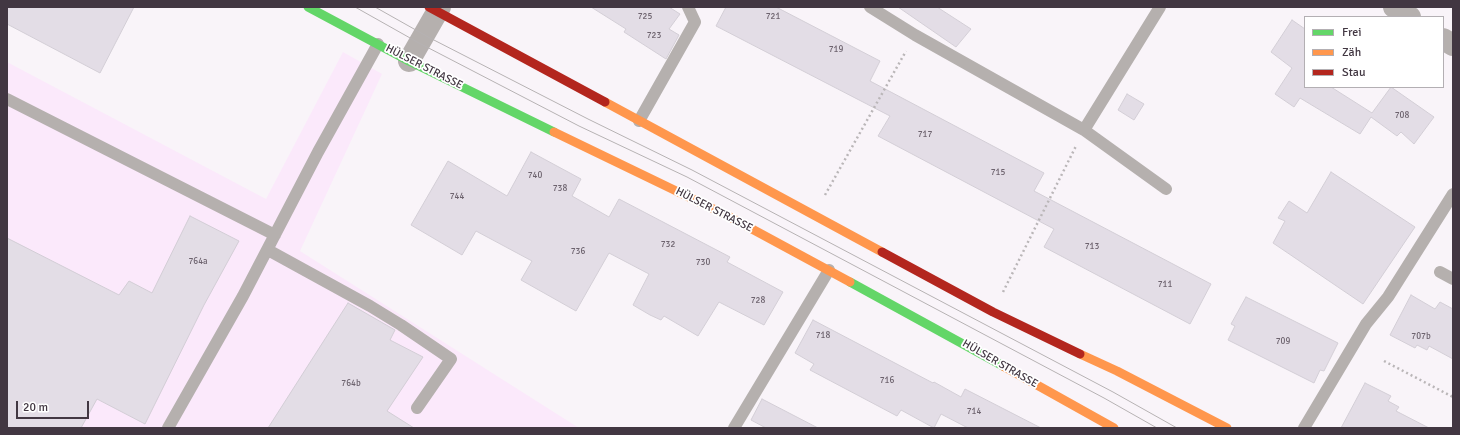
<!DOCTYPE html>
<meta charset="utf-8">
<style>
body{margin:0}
#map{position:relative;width:1460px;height:435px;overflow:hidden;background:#f9f4f9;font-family:Signika,sans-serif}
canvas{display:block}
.frame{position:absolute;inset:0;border:8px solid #423742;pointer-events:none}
.legend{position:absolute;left:1304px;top:16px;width:140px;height:72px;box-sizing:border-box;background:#fff;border:1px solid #b3afb3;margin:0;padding:5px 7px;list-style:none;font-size:12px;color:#423742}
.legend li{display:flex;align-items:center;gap:8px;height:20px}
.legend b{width:20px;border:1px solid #b3afb3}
.scale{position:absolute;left:16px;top:401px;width:73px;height:18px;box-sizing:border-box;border:2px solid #423742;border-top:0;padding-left:5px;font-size:12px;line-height:14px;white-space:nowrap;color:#423742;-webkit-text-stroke:3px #fff;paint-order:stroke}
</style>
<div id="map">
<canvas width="1460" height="435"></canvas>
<div class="frame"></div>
<ul class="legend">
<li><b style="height:5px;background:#63d668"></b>Frei</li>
<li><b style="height:5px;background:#ff974d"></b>Zäh</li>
<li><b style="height:5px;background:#b3261e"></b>Stau</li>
</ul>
<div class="scale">20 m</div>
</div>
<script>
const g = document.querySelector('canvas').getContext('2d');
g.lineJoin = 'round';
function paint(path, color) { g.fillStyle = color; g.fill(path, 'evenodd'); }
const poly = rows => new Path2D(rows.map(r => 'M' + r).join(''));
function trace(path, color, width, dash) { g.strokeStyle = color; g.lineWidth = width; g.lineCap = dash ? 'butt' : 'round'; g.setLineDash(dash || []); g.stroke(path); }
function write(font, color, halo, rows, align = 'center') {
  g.font = font + ' Signika,sans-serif'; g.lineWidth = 3.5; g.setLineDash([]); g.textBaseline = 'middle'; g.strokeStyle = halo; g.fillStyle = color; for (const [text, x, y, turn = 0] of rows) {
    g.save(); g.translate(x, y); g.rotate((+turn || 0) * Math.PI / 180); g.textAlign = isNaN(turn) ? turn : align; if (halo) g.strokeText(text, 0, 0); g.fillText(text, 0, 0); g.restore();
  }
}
paint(poly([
 [343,52,382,74,300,251,579,428,7,428,7,62,266,199]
]), '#fbe9fb');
const building = poly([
 [7,7,134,7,100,73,7,24,7,7],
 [591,7,669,7,680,14,669,29,679,35,666,59,624,32,626,29,591,7],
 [726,7,776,7,880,61,870,81,1044,173,1034,191,1211,284,1190,324,1044,247,1054,229,878,136,890,116,716,26,726,7],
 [898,7,937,7,971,29,956,47,898,7],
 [1292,20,1305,29,1305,87,1331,87,1372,113,1391,87,1434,117,1414,144,1401,132,1397,136,1371,117,1360,134,1300,98,1294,107,1275,94,1292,68,1271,52,1292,20],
 [1127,94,1144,104,1134,120,1118,110,1127,94],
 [531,152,581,179,572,196,609,217,619,199,730,257,727,262,783,292,764,325,719,302,698,336,664,316,661,320,650,315,633,305,649,274,609,253,576,311,521,280,532,261,476,231,462,255,411,225,448,161,507,196,531,152],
 [1331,172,1415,227,1363,304,1273,243,1285,221,1278,218,1289,201,1307,213,1331,172],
 [190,216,239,241,204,305,145,424,97,399,81,428,7,428,7,238,119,295,129,281,152,293,190,216],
 [1411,295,1435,309,1440,302,1453,309,1453,359,1429,346,1427,350,1417,345,1415,348,1390,335,1411,295],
 [1246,297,1338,343,1324,371,1320,370,1314,383,1228,340,1235,326,1231,324,1246,297],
 [348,303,395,330,390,340,423,357,387,411,414,428,268,428,348,303],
 [813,320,933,383,934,382,961,397,965,389,1041,428,968,428,941,414,934,428,901,410,897,416,810,370,814,364,795,353,813,320],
 [1365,383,1391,396,1388,401,1399,407,1396,411,1429,428,1341,428,1365,383],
 [762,399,818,428,766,428,751,420,762,399]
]);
paint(building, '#e3dde6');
trace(building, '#d3ced6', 1);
trace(poly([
 [825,195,906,51],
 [1003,292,1076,146],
 [1384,361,1453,397]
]), '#bab6b8', 2.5, [2, 3]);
trace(poly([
 [870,7,915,35,1084,130,1160,7],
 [7,99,275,235],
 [639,121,695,22,688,7],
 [1084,130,1166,189],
 [268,250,370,306,401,325,451,359,417,408],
 [1440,272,1453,279],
 [168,428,243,296,318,152,378,44],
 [734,428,829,270],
 [1304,428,1366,324,1388,297,1453,194]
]), '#b5b0ae', 12);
trace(poly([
 [1394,7,1410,17],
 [1443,39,1453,45],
 [409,61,440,7]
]), '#b5b0ae', 22);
trace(poly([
 [308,7,409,61,554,132],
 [850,282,1003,366]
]), '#63d668', 9);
trace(poly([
 [605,102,882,252],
 [554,132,728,216,850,282],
 [1080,354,1117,371,1227,428],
 [1003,366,1114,428]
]), '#ff974d', 9);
trace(poly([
 [429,7,605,102],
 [882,252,993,312,1080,354]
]), '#b3261e', 9);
trace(poly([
 [355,7,419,43,579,126,687,177,1104,398,1157,428],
 [375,7,430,38,588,119,692,170,1113,392,1177,428]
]), '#b6b2b3', 1);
write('9px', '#6d636e', null, [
 ["725",645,17],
 ["721",773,17],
 ["723",654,36],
 ["719",836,50],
 ["708",1402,116],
 ["717",925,135],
 ["715",998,173],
 ["740",535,176],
 ["738",560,189],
 ["744",457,197],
 ["732",668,245],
 ["713",1092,247],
 ["736",578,252],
 ["764a",198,262],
 ["730",703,263],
 ["711",1165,285],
 ["728",758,301],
 ["718",823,336],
 ["707b",1421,337],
 ["709",1283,342],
 ["716",887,381],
 ["764b",351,384],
 ["714",974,412]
]);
write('11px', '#423742', '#fff', [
 ["HÜLSER STRASSE",424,67,27],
 ["HÜLSER STRASSE",714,210,27],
 ["HÜLSER STRASSE",1000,364,30]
]);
</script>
